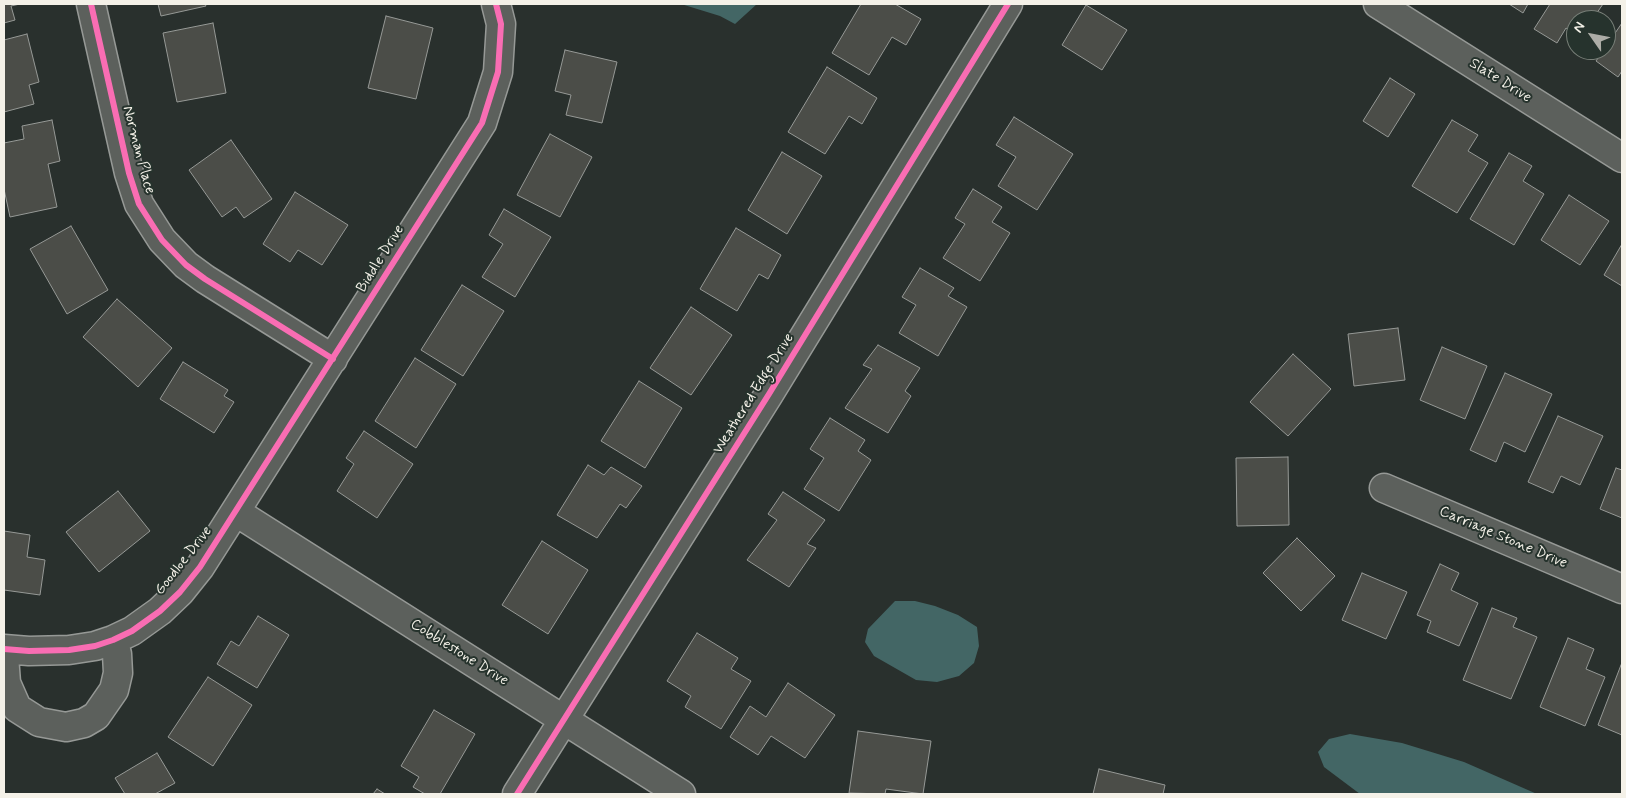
<!DOCTYPE html>
<style>
body{margin:0}
#map{position:relative;width:1626px;height:798px;overflow:hidden;background:#29302d;font-family:Mynerve,sans-serif}
canvas{display:block}
.frame{position:absolute;inset:0;border:5px solid #f4f1e8;pointer-events:none}
.north{position:absolute;left:1566px;top:10px;width:50px;height:50px;box-sizing:border-box;background:#26332d;border:1px solid #787f78;border-radius:50%;rotate:303deg;font-size:14px;font-weight:700;line-height:20px;text-align:center;color:#f4f1e8}
.north::after{content:'';display:block;margin:auto;width:18px;height:22px;background:#adada7;clip-path:polygon(50% 0,100% 100%,50% 72%,0 100%)}
</style>
<div id="map">
<canvas width="1626" height="798"></canvas>
<div class="frame"></div>
<div class="north">N</div>
</div>
<script>
const g = document.querySelector('canvas').getContext('2d');
g.lineJoin = 'round';
function paint(path, color) { g.fillStyle = color; g.fill(path, 'evenodd'); }
const poly = rows => new Path2D(rows.map(r => 'M' + r).join(''));
function trace(path, color, width, dash) { g.strokeStyle = color; g.lineWidth = width; g.lineCap = dash ? 'butt' : 'round'; g.setLineDash(dash || []); g.stroke(path); }
function write(font, color, halo, rows, align = 'center') {
  g.font = font + ' Mynerve,sans-serif'; g.lineWidth = 4; g.setLineDash([]); g.textBaseline = 'middle'; g.strokeStyle = halo; g.fillStyle = color; for (const [text, x, y, turn = 0] of rows) {
    g.save(); g.translate(x, y); g.rotate((+turn || 0) * Math.PI / 180); g.textAlign = isNaN(turn) ? turn : align; if (halo) g.strokeText(text, 0, 0); g.fillText(text, 0, 0); g.restore();
  }
}
paint(poly([
 [681,4,757,4,735,24,720,16],
 [895,601,915,601,935,606,958,615,977,627,979,646,974,663,959,676,937,682,916,680,874,656,865,642,868,629],
 [1350,734,1402,743,1464,762,1537,794,1360,794,1324,767,1318,752,1329,739]
]), '#436665');
const building = poly([
 [4,4,20,4,11,6,15,20,4,23,4,4],
 [158,4,205,4,206,6,161,16,158,4],
 [861,4,895,4,921,19,906,45,892,37,869,75,832,53,861,4],
 [1509,4,1528,4,1523,13,1509,4],
 [1550,4,1603,4,1592,20,1576,20,1576,35,1566,28,1557,43,1534,29,1550,4],
 [1086,5,1127,30,1102,70,1062,45,1086,5],
 [386,16,433,28,416,99,368,88,386,16],
 [213,23,226,93,177,102,163,33,213,23],
 [1622,23,1622,71,1618,77,1596,61,1622,23],
 [27,34,39,82,29,85,34,104,4,112,4,40,27,34],
 [565,50,617,62,602,123,566,115,571,95,555,91,565,50],
 [827,67,877,98,862,124,849,116,825,154,788,132,827,67],
 [1390,78,1415,94,1388,137,1363,121,1390,78],
 [1014,117,1073,154,1037,210,998,186,1016,157,996,145,1014,117],
 [52,120,60,161,48,164,57,207,10,217,4,189,4,143,24,139,22,126,52,120],
 [1452,120,1478,135,1468,151,1488,163,1457,213,1412,186,1452,120],
 [550,134,592,157,560,217,517,195,550,134],
 [231,140,272,199,244,218,236,207,222,217,189,170,231,140],
 [782,152,822,176,787,234,748,210,782,152],
 [1509,153,1532,166,1523,181,1544,194,1514,245,1470,219,1509,153],
 [973,189,1002,207,992,222,1010,233,980,281,943,258,965,224,955,218,973,189],
 [295,192,348,225,322,265,298,250,290,262,263,244,295,192],
 [1569,195,1609,221,1580,265,1541,240,1569,195],
 [504,209,551,237,515,297,482,277,503,244,489,235,504,209],
 [71,226,108,290,67,314,30,249,71,226],
 [736,228,781,255,768,279,759,274,737,311,700,289,736,228],
 [1622,244,1622,286,1604,275,1622,244],
 [920,268,954,288,948,296,967,307,938,356,899,333,916,305,902,297,920,268],
 [462,285,504,311,463,376,421,350,462,285],
 [117,299,172,348,138,387,83,337,117,299],
 [691,307,732,335,691,395,650,368,691,307],
 [1398,328,1405,380,1354,386,1348,334,1398,328],
 [878,345,920,368,905,391,911,396,888,433,845,408,872,369,863,365,878,345],
 [1442,347,1487,366,1465,419,1420,400,1442,347],
 [1293,354,1331,389,1288,436,1250,402,1293,354],
 [415,358,456,384,416,448,375,421,415,358],
 [183,362,228,390,224,396,234,402,214,433,160,399,183,362],
 [1505,373,1552,394,1525,452,1504,442,1496,462,1470,450,1505,373],
 [639,381,682,408,645,468,601,441,639,381],
 [1558,416,1603,436,1580,485,1561,476,1553,493,1528,482,1558,416],
 [830,418,865,440,858,451,871,460,839,511,804,489,824,458,810,449,830,418],
 [364,431,413,464,377,518,337,491,354,464,346,458,364,431],
 [1288,457,1289,525,1237,526,1236,458,1288,457],
 [588,465,604,475,611,467,642,486,626,508,620,504,597,538,557,515,588,465],
 [1616,468,1622,470,1622,518,1600,509,1616,468],
 [118,491,150,531,99,572,66,532,118,491],
 [783,492,825,520,807,544,816,548,789,587,747,560,777,520,768,514,783,492],
 [4,531,30,535,27,557,45,560,40,595,4,590,4,531],
 [1297,538,1335,576,1301,611,1263,573,1297,538],
 [542,541,588,570,548,634,502,605,542,541],
 [1440,564,1459,573,1451,590,1478,603,1459,646,1427,632,1431,621,1417,615,1440,564],
 [1362,573,1407,592,1386,639,1342,620,1362,573],
 [1492,608,1517,618,1513,627,1537,637,1511,699,1463,680,1492,608],
 [258,616,289,635,257,688,217,664,231,641,239,646,258,616],
 [697,633,738,658,731,669,751,681,721,729,685,707,691,696,667,681,697,633],
 [1568,638,1594,649,1586,669,1605,677,1585,726,1540,707,1568,638],
 [1621,665,1622,665,1622,735,1598,725,1621,665],
 [208,677,252,705,213,766,168,737,208,677],
 [788,683,835,715,805,758,771,736,758,755,730,737,750,706,766,717,788,683],
 [434,710,475,734,440,794,425,794,413,787,419,777,401,766,434,710],
 [858,731,931,741,923,794,886,789,885,794,849,793,858,731],
 [157,753,175,783,155,794,125,794,115,778,157,753],
 [1099,769,1165,785,1163,794,1093,794,1099,769],
 [377,789,385,794,373,794,377,789]
]);
paint(building, '#4b4d48');
trace(building, '#969996', 1);
const minor = poly([
 [91,4,129,173,139,204,162,240,186,265,205,279,333,359],
 [1378,4,1622,158],
 [1384,488,1622,589],
 [236,512,681,794],
 [4,649,29,651,69,650,95,646,113,640,132,631,160,611,180,592,200,567,482,123,498,72,501,24,496,4],
 [4,656,6,683,17,708,39,722,66,727,84,723,96,716,114,690,118,673,117,654,113,640],
 [517,794,769,394,1008,4]
]);
trace(minor, '#969996', 31);
trace(minor, '#5c605c', 28);
trace(poly([
 [91,4,129,173,139,204,162,240,186,265,205,279,333,359],
 [4,649,29,651,69,650,95,646,113,640,132,631,160,611,180,592,200,567,482,123,498,72,501,24,496,4],
 [517,794,769,394,1008,4]
]), '#f96db3', 6);
write('15px', '#f4f1e8', '#26332d', [
 ["Slate Drive",1500,81,32],
 ["Norman Place",138,150,75],
 ["Biddle Drive",381,259,-58],
 ["Weathered Edge Drive",754,394,-58],
 ["Carriage Stone Drive",1503,538,23],
 ["Goodloe Drive",184,561,-52],
 ["Cobblestone Drive",459,653,32]
]);
</script>
